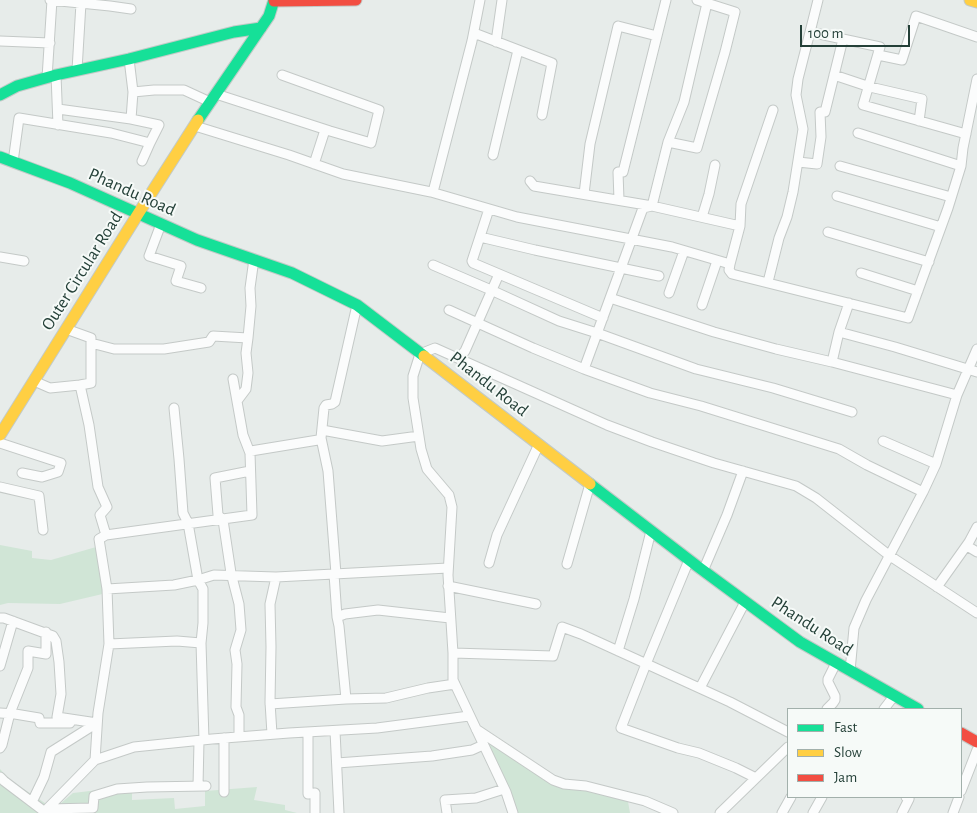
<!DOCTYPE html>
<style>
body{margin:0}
#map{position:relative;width:977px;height:813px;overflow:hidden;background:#e7ecea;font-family:"Alegreya Sans",sans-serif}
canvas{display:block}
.legend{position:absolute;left:787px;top:708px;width:175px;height:90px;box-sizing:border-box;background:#f6faf8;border:1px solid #a2b0ab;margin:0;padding:6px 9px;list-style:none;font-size:15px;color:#244038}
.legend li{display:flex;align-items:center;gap:10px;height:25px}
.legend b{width:25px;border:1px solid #a2b0ab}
.scale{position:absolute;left:800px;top:25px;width:110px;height:22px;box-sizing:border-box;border:2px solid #244038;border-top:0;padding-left:6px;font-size:15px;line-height:18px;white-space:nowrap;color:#244038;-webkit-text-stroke:4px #f6faf8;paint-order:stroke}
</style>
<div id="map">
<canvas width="977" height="813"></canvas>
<ul class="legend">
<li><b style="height:6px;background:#16e098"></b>Fast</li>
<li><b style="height:6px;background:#ffcf43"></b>Slow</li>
<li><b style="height:6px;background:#f24e42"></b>Jam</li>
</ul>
<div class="scale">100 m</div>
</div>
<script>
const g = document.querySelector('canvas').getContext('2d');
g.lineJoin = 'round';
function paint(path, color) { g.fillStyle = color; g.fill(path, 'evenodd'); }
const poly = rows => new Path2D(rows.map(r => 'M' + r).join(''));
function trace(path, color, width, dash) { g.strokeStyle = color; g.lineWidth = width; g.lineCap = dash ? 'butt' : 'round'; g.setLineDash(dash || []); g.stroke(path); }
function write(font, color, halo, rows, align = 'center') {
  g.font = font + ' "Alegreya Sans",sans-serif'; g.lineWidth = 4; g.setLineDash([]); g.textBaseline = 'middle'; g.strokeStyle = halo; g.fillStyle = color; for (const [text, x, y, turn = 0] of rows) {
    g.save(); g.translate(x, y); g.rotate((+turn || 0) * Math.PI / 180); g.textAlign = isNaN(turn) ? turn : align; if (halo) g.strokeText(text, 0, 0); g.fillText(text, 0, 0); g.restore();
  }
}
paint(poly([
 [0,545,32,551,32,558,51,560,103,545,111,592,60,604,8,603,0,605],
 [476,729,553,780,627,796,630,813,513,813],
 [0,769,10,780,54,809,73,793,132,786,132,800,174,798,175,809,205,806,205,791,257,787,254,800,285,805,285,810,297,813,0,813]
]), '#d0e5d6');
const street = poly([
 [50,0,110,6,131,9],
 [818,0,810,32,880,47,863,105,966,134],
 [474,33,552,63,542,115],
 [0,41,50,43],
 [496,42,502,0],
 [878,55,902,60,916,16,977,37],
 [129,59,133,92,154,90,184,90,210,102],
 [77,70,81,3],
 [56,75,58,125],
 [834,75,870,87,922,99,919,121],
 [47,78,52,0],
 [216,94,330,131,371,143,379,110,282,75],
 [131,119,133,92],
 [195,126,289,155,343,174,431,192,517,217,672,247,730,264],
 [858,133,961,166],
 [668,142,697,148,725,52,735,12,697,0],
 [493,155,518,50],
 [142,161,150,143],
 [13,162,19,118,111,133,150,143,159,125,131,119,58,109],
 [798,162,817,164,821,137,820,112,825,112,843,39],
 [314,164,325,130],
 [840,166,951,197],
 [530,181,534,186,652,206,740,226,730,264,729,270,732,274,908,318,948,208,961,166,963,148,977,79],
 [433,192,472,41,480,0],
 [584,194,590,144,618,26,657,36],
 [837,196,941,227],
 [619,200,618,172,623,172,666,0],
 [489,209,472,261,473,263,603,318],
 [702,217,709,194,715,165],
 [161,224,149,256,181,266,176,281,201,288],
 [740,226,741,204,773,110],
 [828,232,929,262],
 [480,237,535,250,659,276],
 [0,257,24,261],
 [433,265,491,290,559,321,597,333,696,369,773,388,852,412],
 [861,273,918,291],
 [768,282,779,238,787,217,793,192,803,129,796,95,798,79,810,32],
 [669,293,684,251],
 [610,298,714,332,776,349,832,362,957,395],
 [702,305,717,261],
 [449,310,533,348,584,369,650,393,701,406,839,449,867,465,923,492],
 [66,329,91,338,91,383,80,385],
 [839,332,895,347,977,372],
 [91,343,114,349,164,349,209,342,213,336,248,338,251,306,250,288,254,259],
 [459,358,465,351,499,274],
 [832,362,839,332,849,303],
 [584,369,643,208,652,206,668,142,684,102,707,3],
 [34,381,50,388,80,385,89,425,98,487,107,507,100,515,106,535,252,515,250,453,243,435,233,379],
 [237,401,246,389,248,373,246,353,248,338],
 [174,408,179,459,183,513,188,523,198,580,203,589,203,623,201,643,204,740],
 [322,430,382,441,419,436],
 [883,441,936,464],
 [0,443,61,463,58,472,42,477,22,473],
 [250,453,251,451,318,440,321,438],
 [0,487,39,496,43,530],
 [967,546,977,552],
 [689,560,646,664,621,728,678,748,699,753,736,768,756,778],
 [489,563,497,535,539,444],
 [567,564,590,484],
 [703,571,727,515,743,471],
 [336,574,328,471,321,438,324,408,326,405,332,404,335,402,357,305],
 [448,586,536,604],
 [937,587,969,542,977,527],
 [107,589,174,585,198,580,214,575,276,577,334,574],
 [337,617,345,614,378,610,450,618],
 [0,618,4,618,53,636,56,641,59,662,61,694,57,717,97,723,51,752,44,777,32,802],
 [109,644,177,641,201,643],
 [618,651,634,599,651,531],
 [453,653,553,656,562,627,581,634,730,702,788,732],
 [0,666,13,621],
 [850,671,854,628,866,600,923,492,936,464,957,395,977,349],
 [700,688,745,602],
 [346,699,386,698,428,688,455,684],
 [270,704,346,699,339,626,337,617,334,574,448,568],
 [827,709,833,703,835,700,835,696,828,682,828,679,836,663],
 [884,709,894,696],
 [0,713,15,714,39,718,40,723,70,723],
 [476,729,553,780,564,784,586,786,645,801,673,813],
 [335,731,339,813],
 [308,732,308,794,315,793,315,813],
 [272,734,270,702,271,647,270,604,276,577],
 [239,737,239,715,236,707,237,664,235,650,241,630,239,604,231,573,223,520,218,515,215,478,250,471],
 [224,738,224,792],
 [0,748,2,745,10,713,28,668,28,651,46,654,46,632],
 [95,760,98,713,109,644,107,589,99,539,106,535],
 [337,763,432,756,472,750,483,745],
 [0,777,4,781,45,812],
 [198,786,199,741],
 [961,791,977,750],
 [47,809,93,808,94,796,117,789,147,787,206,786],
 [45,813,47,809,95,760,134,747,212,739,289,733,377,728,469,716],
 [447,813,445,800,476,798,504,789],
 [513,813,506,792,453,680,453,653,448,575,452,507,449,495,427,469,421,449,413,398,413,376,420,354,435,348,607,425,652,442,714,463,796,486,816,498,890,556,977,613],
 [720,813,788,747],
 [782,813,791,797],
 [813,813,822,797],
 [902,813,909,799,906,797],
 [953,813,959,797]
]);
const fast = poly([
 [0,95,17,86,56,75,129,59,234,32,261,28],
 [198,120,269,16,274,0],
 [0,157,70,183,197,240,292,273,357,305,424,356],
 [590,484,697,566,800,642,918,709]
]);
const slow = poly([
 [970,0,977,2],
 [424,356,590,484],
 [0,435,138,214,198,120]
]);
const jam = poly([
 [274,1,356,0],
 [961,733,977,742]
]);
trace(street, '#c4c9c7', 11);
trace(fast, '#c2cac7', 13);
trace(slow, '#c2cac7', 13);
trace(jam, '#c2cac7', 13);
trace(street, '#fbfcfc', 9);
trace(fast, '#16e098', 11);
trace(slow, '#ffcf43', 11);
trace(jam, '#f24e42', 11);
write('18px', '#244038', '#f6faf8', [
 ["Phandu Road",132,192,24],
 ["Outer Circular Road",82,271,-58],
 ["Phandu Road",489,384,38],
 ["Phandu Road",812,626,33]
]);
</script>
